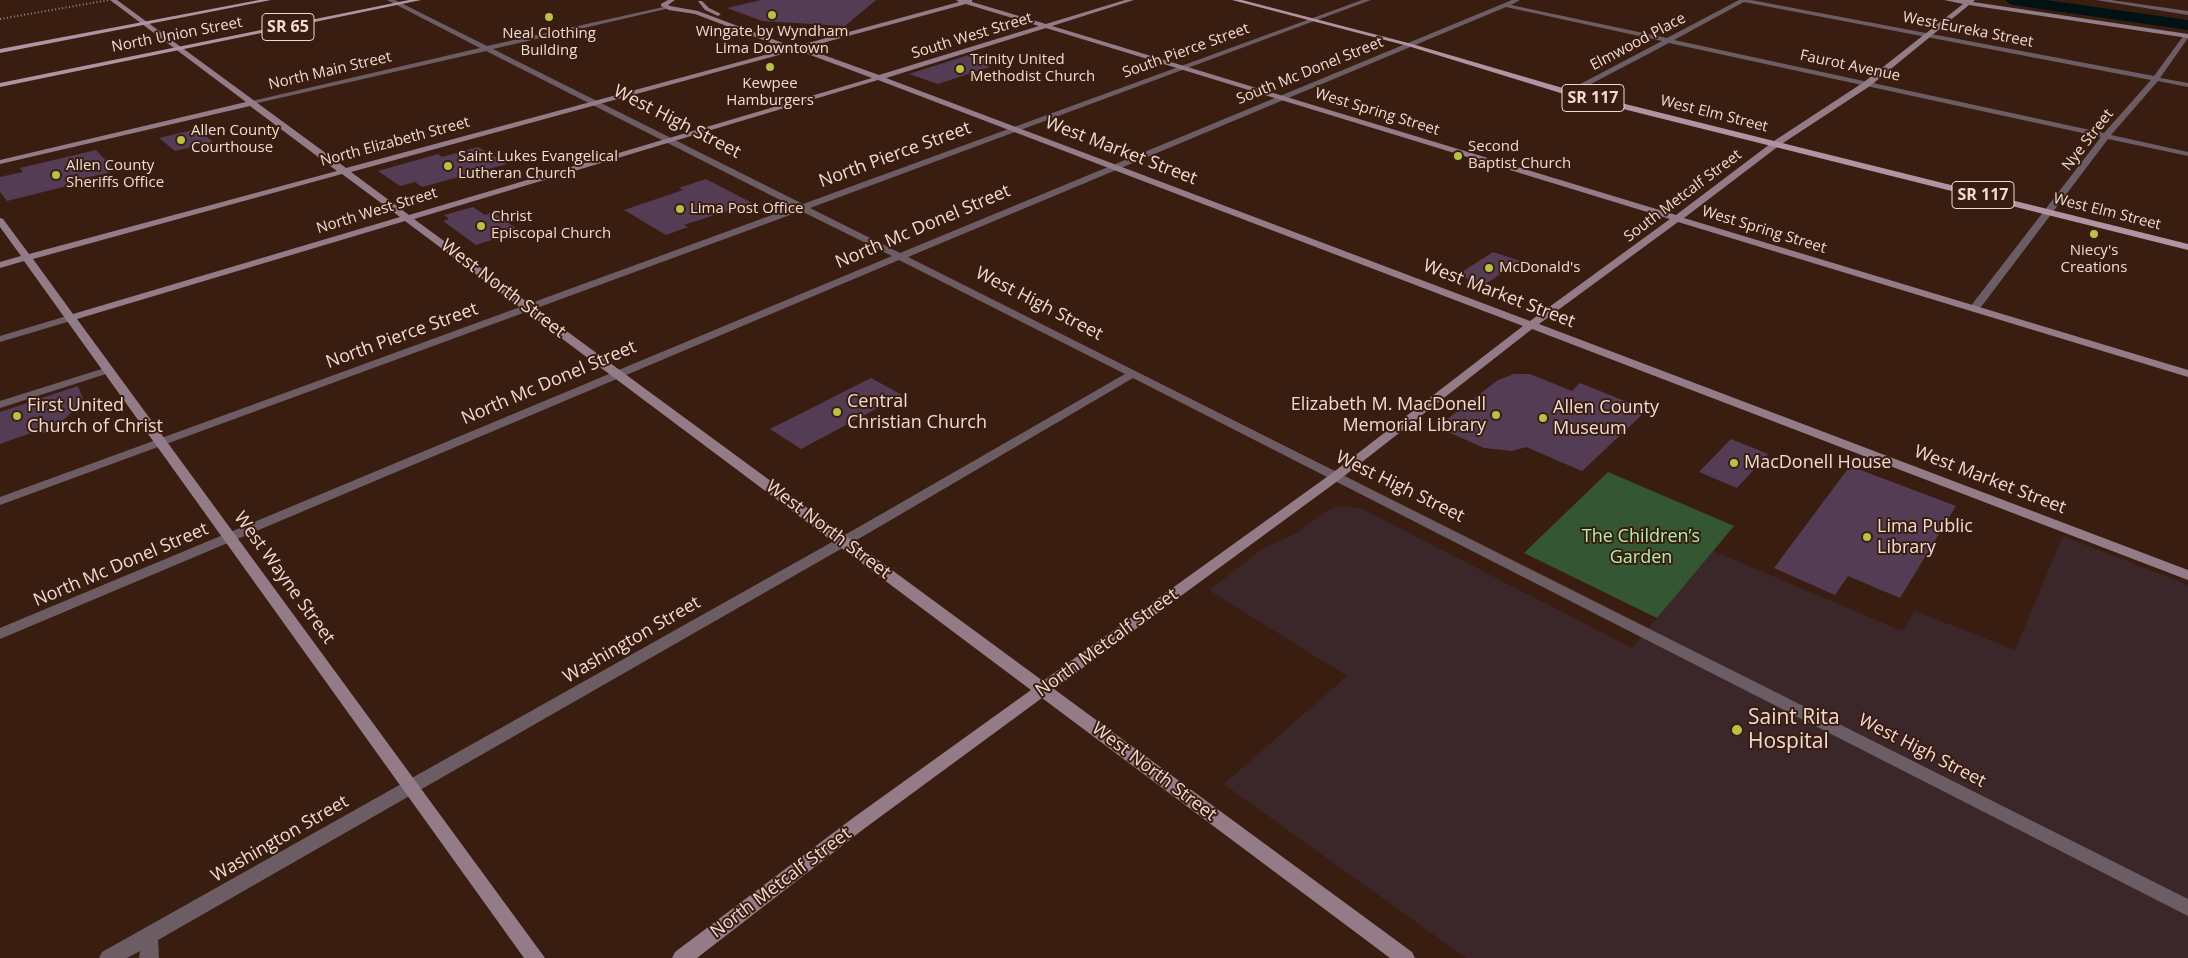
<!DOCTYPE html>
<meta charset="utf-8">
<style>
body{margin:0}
canvas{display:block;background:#391d10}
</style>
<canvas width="2188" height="958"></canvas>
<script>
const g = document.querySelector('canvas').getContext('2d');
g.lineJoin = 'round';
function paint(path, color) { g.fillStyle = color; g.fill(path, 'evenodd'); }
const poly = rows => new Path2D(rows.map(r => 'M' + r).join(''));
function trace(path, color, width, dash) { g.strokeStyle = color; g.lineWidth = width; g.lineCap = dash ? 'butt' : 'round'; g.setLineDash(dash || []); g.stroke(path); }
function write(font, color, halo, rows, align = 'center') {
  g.font = font + ' "Open Sans",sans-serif'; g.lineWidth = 4; g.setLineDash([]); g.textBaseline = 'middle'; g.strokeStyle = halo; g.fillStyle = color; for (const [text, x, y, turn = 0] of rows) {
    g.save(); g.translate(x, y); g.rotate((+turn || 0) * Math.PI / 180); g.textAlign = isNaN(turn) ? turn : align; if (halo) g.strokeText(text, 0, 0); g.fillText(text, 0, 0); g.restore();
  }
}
paint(poly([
 [1344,506,1362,509,1632,648,1713,551,1902,631,1915,611,2015,650,2063,536,2188,585,2188,958,1466,958,1224,784,1347,676,1209,590,1264,548,1297,533,1324,512,1334,508]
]), '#3b272a');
paint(poly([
 [1608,472,1734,526,1657,618,1524,553]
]), '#345633');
paint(poly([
 [2005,0,2046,0,2188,20,2188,30,2013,5,2008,3,2005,0]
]), '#001213');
paint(poly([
 [761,0,876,0,845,26,762,21,727,8],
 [975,53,1000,62,987,66,990,67,938,84,909,74],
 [197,129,213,142,175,151,159,138],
 [478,147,507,164,422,187,415,182,400,186,378,171,438,154,442,157],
 [96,150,116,171,85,178,87,181,7,201,0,192,0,177,23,172,20,168],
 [706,179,752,203,684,225,688,227,666,235,624,210,683,190,679,188],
 [473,207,485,215,493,212,520,231,476,245,443,221,449,219,444,215],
 [1493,252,1520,261,1484,285,1457,275],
 [1514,374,1530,374,1572,391,1580,383,1647,410,1582,471,1526,447,1512,451,1484,448,1437,427,1498,380],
 [871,378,902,395,801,449,770,429],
 [78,386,84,401,49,433,31,433,0,444,0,412],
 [1731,439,1768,454,1737,488,1699,472],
 [1850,466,1956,506,1900,598,1848,576,1835,595,1774,568]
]), '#533c54');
paint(poly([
 [387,0,395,0,487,46,668,6,666,9,493,49,803,204,1362,0,1371,0,810,208,900,253,1512,0,1520,0,1511,5,1667,38,1739,0,1751,0,2154,76,2184,35,2188,35,2188,38,2160,78,2188,83,2188,87,2158,81,2111,135,2188,152,2188,156,2108,139,1978,311,1974,312,1969,309,1970,307,2101,137,1669,43,1570,95,1567,95,1567,91,1662,41,1506,7,908,257,2188,899,2188,916,1133,378,867,534,158,940,159,958,139,958,140,951,127,958,99,958,102,952,857,528,1125,374,899,260,0,639,0,628,892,256,801,211,0,505,0,497,794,207,486,51,249,105,249,101,252,101,480,48,387,0],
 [1744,2,2151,80,2104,133,1674,40,1744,2],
 [2096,0,2111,0,2188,11,2188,15,2096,0],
 [70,315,74,316,74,320,0,342,0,336,70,315],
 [108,367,114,370,112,372,0,408,0,401,108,367]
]), '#6c5d65');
paint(poly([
 [110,0,117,0,346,168,787,49,695,14,669,10,661,6,661,4,668,0,675,0,668,5,670,6,698,11,788,45,797,46,959,2,956,0,972,0,972,2,1046,24,1125,0,1134,0,1052,26,1676,215,1774,141,1864,82,1963,4,1944,0,1975,0,1973,2,2188,34,2188,38,1969,5,1870,86,1780,145,1684,218,2188,370,2188,377,1678,222,1539,324,2188,570,2188,580,1532,329,1339,480,1054,689,1412,952,1415,958,1390,958,1042,698,865,828,697,958,672,958,675,952,853,818,1031,690,405,221,77,319,545,958,524,958,24,261,0,268,0,262,21,256,0,227,0,218,3,219,29,254,337,171,250,106,0,164,0,160,246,102,110,0],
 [966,4,1039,26,879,75,804,48,966,4],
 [1046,28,1670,219,1530,321,886,78,1046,28],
 [797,50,872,78,409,215,351,172,797,50],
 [878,80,933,101,1523,326,1331,474,1043,681,414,219,878,80],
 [342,174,400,217,73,314,33,259,342,174],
 [698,1,702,1,709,8,721,14,718,16,705,10,698,1]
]), '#937c88');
paint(poly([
 [259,0,271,0,0,53,0,49,259,0],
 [409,0,421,0,0,87,0,83,409,0],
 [1232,0,1242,0,1412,44,1573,91,2188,244,2188,250,1567,95,1408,46,1232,0]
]), '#b193a3');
trace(poly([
 [0,19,109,0]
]), '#a1897e', 2, [1, 2.5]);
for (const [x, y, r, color] of [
 [772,15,5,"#b7c148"],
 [549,17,5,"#b7c148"],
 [770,67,5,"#b7c148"],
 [960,69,5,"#b7c148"],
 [181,140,5,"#b7c148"],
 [1458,156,5,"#b7c148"],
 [448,166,5,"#b7c148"],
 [56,175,5,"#b7c148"],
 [680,209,5,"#b7c148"],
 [481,226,5,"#b7c148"],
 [2094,234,5,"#b7c148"],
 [1489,268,5,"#b7c148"],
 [837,412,5,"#b7c148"],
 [1496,415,5,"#b7c148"],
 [17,416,5,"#b7c148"],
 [1543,418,5,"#b7c148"],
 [1734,463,5,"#b7c148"],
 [1867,537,5,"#b7c148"],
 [1737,730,6,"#b7c148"]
]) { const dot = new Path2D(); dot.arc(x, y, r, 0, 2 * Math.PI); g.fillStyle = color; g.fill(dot); trace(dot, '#391d10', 2); }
write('15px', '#efdbd2', '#391d10', [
 ["West Eureka Street",1968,30,11],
 ["North Union Street",177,35,-11],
 ["South West Street",972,36,-17],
 ["Elmwood Place",1638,42,-28],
 ["South Pierce Street",1186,51,-20],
 ["Faurot Avenue",1850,66,12],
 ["North Main Street",330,71,-13],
 ["South Mc Donel Street",1310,71,-22],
 ["West Spring Street",1377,112,17],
 ["West Elm Street",1714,114,14],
 ["Nye Street",2088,140,-52],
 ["North Elizabeth Street",395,142,-15],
 ["South Metcalf Street",1683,196,-37],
 ["North West Street",377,211,-17],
 ["West Elm Street",2107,212,14],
 ["West Spring Street",1764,230,17]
]);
write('15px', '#efdbd2', '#391d10', [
 ["Wingate by Wyndham",772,32,"center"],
 ["Lima Downtown",772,49,"center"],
 ["Neal Clothing",549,34,"center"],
 ["Building",549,51,"center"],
 ["Trinity United",970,60],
 ["Methodist Church",970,77],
 ["Kewpee",770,84,"center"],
 ["Hamburgers",770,101,"center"],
 ["Allen County",191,131],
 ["Courthouse",191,148],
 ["Second",1468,147],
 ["Baptist Church",1468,164],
 ["Saint Lukes Evangelical",458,157],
 ["Lutheran Church",458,174],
 ["Allen County",66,166],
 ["Sheriffs Office",66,183],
 ["Lima Post Office",690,209],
 ["Christ",491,217],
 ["Episcopal Church",491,234],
 ["Niecy's",2094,251,"center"],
 ["Creations",2094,268,"center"],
 ["McDonald's",1499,268]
], 'left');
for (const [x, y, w] of [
 [288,27,52],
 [1593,98,62],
 [1983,195,62]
]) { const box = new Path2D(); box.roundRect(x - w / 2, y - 13.5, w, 27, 4); g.fillStyle = '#391d10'; g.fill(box); trace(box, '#efdbd2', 1); }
write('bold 16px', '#efdbd2', null, [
 ["SR 65",288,27],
 ["SR 117",1593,98],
 ["SR 117",1983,195]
]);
write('18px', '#efdbd2', '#391d10', [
 ["West High Street",677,122,27],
 ["West Market Street",1121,151,21],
 ["North Pierce Street",895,155,-20],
 ["North Mc Donel Street",923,227,-23],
 ["West North Street",503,289,37],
 ["West Market Street",1499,294,21],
 ["West High Street",1039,304,27],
 ["North Pierce Street",402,336,-20],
 ["North Mc Donel Street",549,383,-23],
 ["West Market Street",1990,480,21],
 ["West High Street",1400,487,26],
 ["West North Street",828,530,37],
 ["North Mc Donel Street",121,565,-23],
 ["West Wayne Street",284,578,54],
 ["Washington Street",632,640,-30],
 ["North Metcalf Street",1107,643,-36],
 ["West High Street",1922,751,27],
 ["West North Street",1154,772,37],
 ["Washington Street",280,839,-30],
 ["North Metcalf Street",781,883,-37]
]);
write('18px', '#efdbd2', '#391d10', [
 ["Central",847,402],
 ["Christian Church",847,423],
 ["Elizabeth M. MacDonell",1486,405,"right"],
 ["Memorial Library",1486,426,"right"],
 ["First United",27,406],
 ["Church of Christ",27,427],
 ["Allen County",1553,408],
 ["Museum",1553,429],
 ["MacDonell House",1744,463],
 ["Lima Public",1877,527],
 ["Library",1877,548]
], 'left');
write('18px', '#aef1ac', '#391d10', [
 ["The Children’s",1641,537],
 ["Garden",1641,558]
]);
write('21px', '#efdbd2', '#391d10', [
 ["Saint Rita",1748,718],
 ["Hospital",1748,742]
], 'left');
</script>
